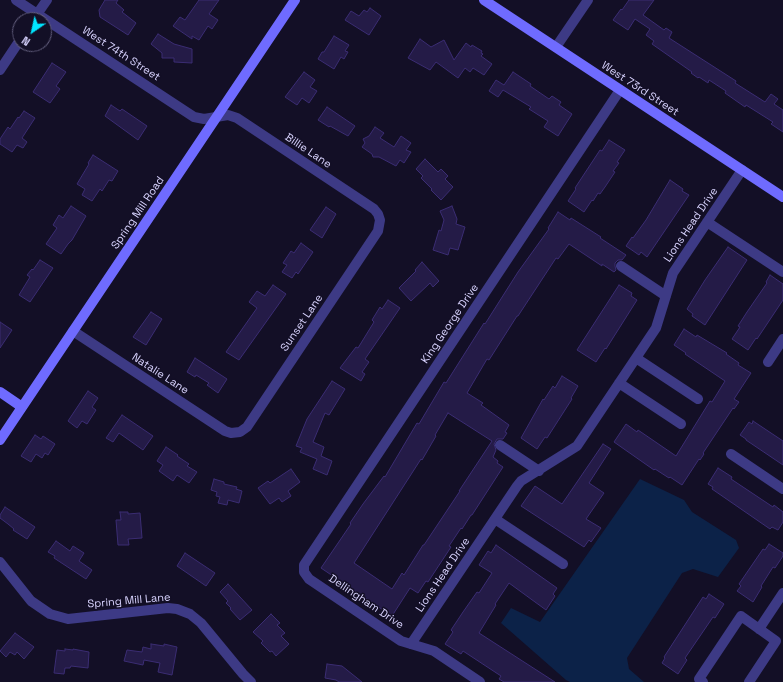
<!DOCTYPE html>
<style>
body{margin:0}
#map{position:relative;width:783px;height:682px;overflow:hidden;background:#130f26;font-family:"Space Grotesk",sans-serif}
canvas{display:block}
.north{position:absolute;left:12px;top:12px;width:40px;height:40px;box-sizing:border-box;background:#130f26;border:1px solid #625e7d;border-radius:50%;rotate:214deg;font-size:11px;font-weight:700;line-height:16px;text-align:center;color:#d9d4ff}
.north::after{content:'';display:block;margin:auto;width:14px;height:18px;background:#00e5ff;clip-path:polygon(50% 0,100% 100%,50% 72%,0 100%)}
</style>
<div id="map">
<canvas width="783" height="682"></canvas>
<div class="north">N</div>
</div>
<script>
const g = document.querySelector('canvas').getContext('2d');
g.lineJoin = 'round';
function paint(path, color) { g.fillStyle = color; g.fill(path, 'evenodd'); }
const poly = rows => new Path2D(rows.map(r => 'M' + r).join(''));
function trace(path, color, width, dash) { g.strokeStyle = color; g.lineWidth = width; g.lineCap = dash ? 'butt' : 'round'; g.setLineDash(dash || []); g.stroke(path); }
function write(font, color, halo, rows, align = 'center') {
  g.font = font + ' "Space Grotesk",sans-serif'; g.lineWidth = 3; g.setLineDash([]); g.textBaseline = 'middle'; g.strokeStyle = halo; g.fillStyle = color; for (const [text, x, y, turn = 0] of rows) {
    g.save(); g.translate(x, y); g.rotate((+turn || 0) * Math.PI / 180); g.textAlign = isNaN(turn) ? turn : align; if (halo) g.strokeText(text, 0, 0); g.fillText(text, 0, 0); g.restore();
  }
}
paint(poly([
 [640,479,684,500,692,512,736,540,739,548,718,577,693,569,682,573,627,658,629,669,644,682,570,682,566,680,501,623,511,608,540,622]
]), '#0c2248');
const building = poly([
 [105,0,118,0,116,3,124,10,122,12,136,23,128,35,100,17,99,10,105,0],
 [199,0,219,0,209,14,218,20,212,29,208,26,199,40,192,36,192,39,173,26,180,17,185,20,199,0],
 [629,0,654,0,643,15,664,30,666,28,672,32,669,38,736,81,735,83,765,102,771,94,778,99,774,104,783,110,783,132,771,124,773,122,746,105,745,107,725,93,726,91,709,80,708,83,699,77,698,78,691,73,692,72,652,44,654,41,646,35,650,29,635,19,628,30,613,20,621,9,622,10,629,0],
 [370,8,381,16,369,35,345,20,351,11,359,16,364,10,367,12,370,8],
 [158,34,174,44,192,49,192,63,174,62,174,58,162,58,162,53,151,44,158,34],
 [334,36,349,45,345,51,348,52,344,59,341,57,334,69,318,59,322,52,324,52,334,36],
 [420,39,431,47,444,40,454,60,466,43,471,47,472,45,482,51,481,53,483,54,481,56,492,64,484,75,473,68,470,72,465,68,458,78,436,62,430,70,408,58,420,39],
 [52,63,66,72,56,86,60,89,50,103,33,92,52,63],
 [304,72,315,80,310,87,317,91,309,103,302,98,297,105,285,97,304,72],
 [513,72,531,84,530,86,549,99,552,96,561,102,559,105,572,114,558,136,544,127,548,121,529,109,531,107,503,90,498,97,489,91,496,80,504,85,513,72],
 [111,105,120,111,122,109,147,126,138,140,105,116,111,105],
 [327,107,355,126,348,136,330,126,329,127,318,120,327,107],
 [24,111,35,118,22,138,27,142,23,148,17,145,12,152,0,144,0,139,8,127,10,129,18,117,19,118,24,111],
 [375,127,384,133,380,138,394,147,401,136,411,143,406,150,411,152,404,163,400,160,396,166,379,157,373,157,372,154,362,147,365,143,363,139,369,136,375,127],
 [609,140,625,150,617,162,619,163,613,171,615,172,605,187,600,194,598,193,593,201,592,200,584,212,568,201,576,189,575,188,600,150,602,151,609,140],
 [93,155,118,171,112,181,109,180,102,191,100,189,92,201,82,195,85,189,77,184,89,164,88,163,93,155],
 [425,159,438,172,441,169,448,176,445,179,453,187,441,200,431,190,432,189,421,178,423,176,416,169,425,159],
 [670,180,683,189,682,191,689,195,647,257,641,252,639,255,626,246,632,237,633,238,646,220,670,180],
 [71,206,86,216,72,240,68,244,61,254,46,244,57,228,53,225,59,215,63,218,71,206],
 [452,206,457,219,456,224,465,227,458,250,450,248,448,255,433,250,439,230,441,231,444,220,440,211,452,206],
 [326,207,336,214,322,238,310,230,326,207],
 [558,212,570,220,571,218,601,237,600,238,626,255,622,260,618,260,615,263,615,266,616,270,614,272,602,264,602,266,569,244,558,259,556,258,518,316,517,316,489,360,487,359,467,393,483,403,481,405,509,425,505,432,507,433,503,439,497,439,494,444,496,450,493,457,498,461,497,463,503,467,472,515,471,515,462,529,461,528,449,546,451,547,428,582,426,581,418,593,410,588,392,616,321,568,351,524,350,523,363,504,384,476,385,477,417,423,419,424,444,382,446,383,484,323,485,324,518,272,549,229,548,228,558,212],
 [448,413,492,441,459,491,460,491,424,545,423,545,404,575,402,573,392,589,354,563,421,459,422,460,436,436,435,435,448,413],
 [301,243,313,252,298,274,296,272,292,278,282,272,287,265,283,263,291,251,294,253,301,243],
 [728,247,747,260,705,325,692,316,693,314,687,309,705,280,728,247],
 [40,260,53,268,30,302,19,295,30,277,27,275,32,269,33,270,40,260],
 [422,262,439,281,433,287,430,283,411,301,399,288,416,271,415,270,422,262],
 [770,275,783,284,783,300,757,339,756,338,748,350,732,339,740,327,738,326,747,312,767,283,766,282,770,275],
 [273,285,286,294,239,360,226,352,257,308,249,302,257,291,265,296,273,285],
 [619,285,632,293,631,296,637,300,606,349,605,348,596,362,577,350,619,285],
 [388,300,400,308,365,359,369,362,362,372,365,374,361,381,340,368,356,347,358,348,374,322,372,320,380,307,382,309,388,300],
 [151,312,162,319,146,345,133,337,151,312],
 [0,322,12,330,0,348,0,322],
 [684,329,696,337,697,335,727,353,726,354,739,363,738,365,751,373,734,399,739,402,734,409,733,408,703,453,704,454,700,460,699,459,682,485,670,477,669,478,655,469,654,470,614,442,626,424,637,432,638,430,676,456,710,401,712,402,725,381,685,354,686,353,674,345,684,329],
 [195,358,227,379,218,393,207,385,209,383,196,375,195,377,187,372,195,358],
 [562,376,578,386,571,398,572,399,547,438,545,437,537,449,521,438,543,399,544,400,553,386,555,388,562,376],
 [332,381,345,389,329,415,325,413,313,442,324,447,321,456,332,461,327,475,313,469,317,459,300,452,302,448,296,446,307,419,332,381],
 [88,391,98,398,92,407,96,410,87,424,82,421,77,428,68,421,88,391],
 [122,415,153,436,143,450,119,433,113,442,106,438,122,415],
 [753,421,783,441,783,465,746,440,746,439,740,435,749,422,752,424,753,421],
 [35,435,41,439,43,436,55,444,48,455,45,453,42,458,36,454,31,462,21,456,35,435],
 [603,444,611,449,589,483,604,493,586,519,601,528,591,542,589,540,584,547,521,506,535,486,562,504,603,444],
 [166,447,178,455,177,456,189,464,187,466,197,472,189,483,177,475,173,481,159,471,163,465,157,461,166,447],
 [718,468,732,477,731,479,773,507,774,505,783,512,783,522,778,530,772,527,770,529,712,489,713,487,708,484,718,468],
 [291,469,300,482,288,491,291,496,282,502,279,498,270,504,258,488,268,481,270,483,291,469],
 [214,479,224,482,224,484,237,487,236,489,242,491,239,503,228,500,227,505,218,503,220,497,216,496,217,492,211,490,214,479],
 [5,507,35,527,27,539,13,530,14,529,8,524,0,518,0,515,5,507],
 [120,512,128,512,128,514,140,513,142,538,128,539,129,545,118,545,116,520,121,520,120,512],
 [56,541,70,551,73,546,84,553,79,561,92,570,86,579,54,558,55,556,48,552,56,541],
 [769,544,783,553,783,556,775,568,773,567,761,586,762,587,753,602,737,591,741,586,739,584,763,549,765,550,769,544],
 [496,545,557,588,553,594,555,596,546,610,509,583,495,604,496,605,479,633,555,682,504,682,499,679,501,676,463,651,461,654,445,644,453,632,451,630,463,612,477,592,479,593,492,573,479,565,488,551,491,553,496,545],
 [185,553,215,573,206,586,177,566,185,553],
 [228,584,252,610,240,620,230,609,231,608,226,603,228,601,220,592,228,584],
 [709,594,724,604,715,618,713,617,685,658,687,660,678,674,662,663,665,658,664,657,703,597,706,599,709,594],
 [271,614,280,623,277,625,285,633,281,636,289,644,276,656,272,651,270,652,261,643,263,641,253,632,271,614],
 [15,633,34,647,24,659,17,652,15,655,10,652,6,657,0,651,15,633],
 [151,644,164,646,164,644,177,647,172,675,158,672,160,663,144,660,143,665,124,661,127,650,142,652,143,647,151,649,151,644],
 [65,649,73,650,73,649,89,652,88,668,71,666,70,668,65,668,64,674,54,673,57,650,65,651,65,649],
 [327,664,342,666,362,682,339,682,336,680,325,678,327,664]
]);
paint(building, '#241b47');
trace(building, '#3b2d73', 1);
trace(poly([
 [16,0,194,117,204,119,228,115,237,118,374,209,378,214,380,220,378,231,247,427,240,432,231,433,225,431,73,331],
 [33,20,47,0],
 [556,47,588,0],
 [0,70,20,40],
 [707,222,783,272],
 [621,266,666,296],
 [636,358,698,399],
 [768,362,783,339],
 [619,383,681,424],
 [500,445,539,471],
 [731,454,783,489],
 [495,519,563,564],
 [0,562,31,601,50,614,68,619,168,608,177,609,190,614,201,623,243,674,251,682],
 [759,629,783,593],
 [411,644,517,486,521,481,577,446,656,328,673,273,742,170],
 [480,682,434,651,401,641,309,579,304,572,304,565,620,90],
 [703,682,699,679,741,616,776,641,749,682]
]), '#3d3a85', 10);
trace(poly([
 [484,0,783,197],
 [0,392,22,407],
 [0,440,295,0]
]), '#6f6bff', 10);
write('11px', '#d9d4ff', '#130f26', [
 ["West 74th Street",121,54,33],
 ["West 73rd Street",640,89,33],
 ["Billie Lane",308,151,34],
 ["Spring Mill Road",138,213,-56],
 ["Lions Head Drive",691,225,-56],
 ["Sunset Lane",302,323,-56],
 ["King George Drive",450,324,-56],
 ["Natalie Lane",160,374,33],
 ["Lions Head Drive",443,575,-56],
 ["Spring Mill Lane",129,601,-5],
 ["Dellingham Drive",366,602,34]
]);
</script>
